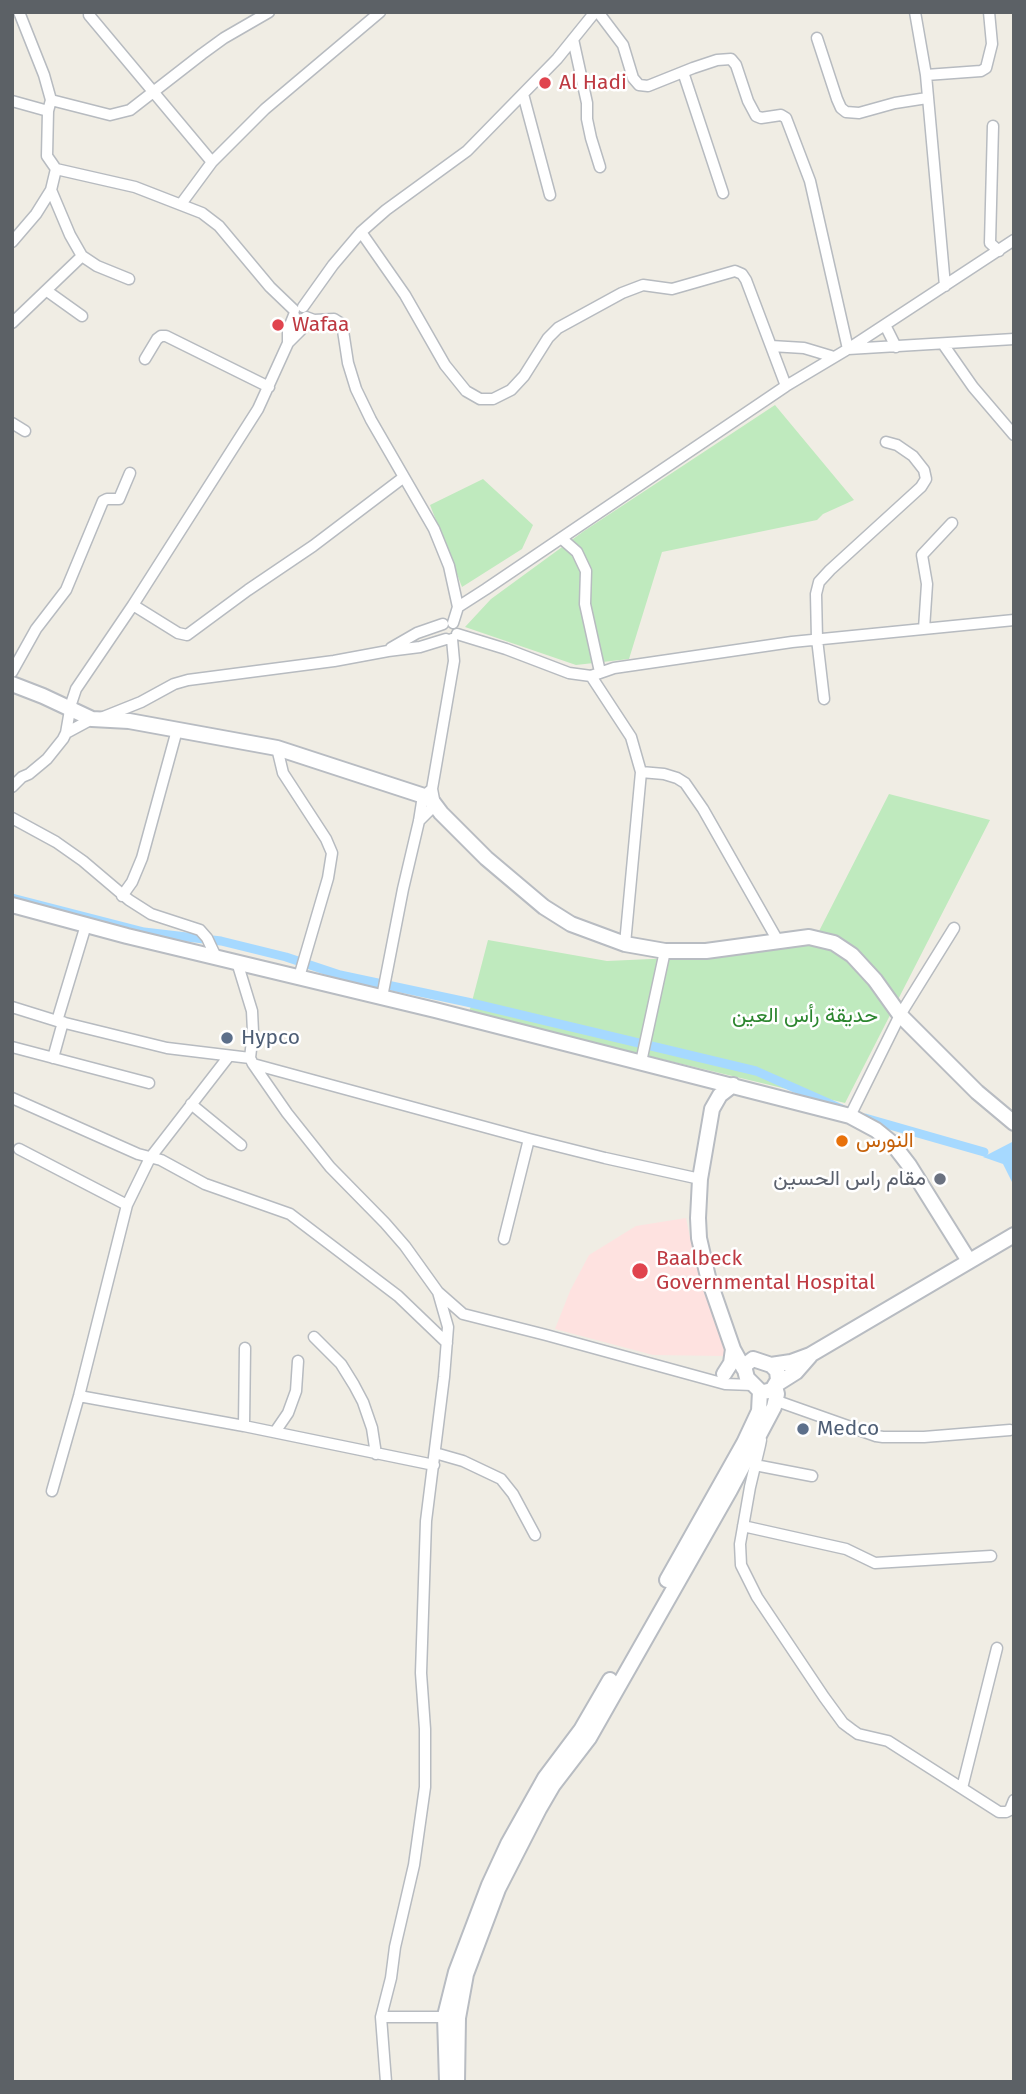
<!DOCTYPE html>
<meta charset="utf-8">
<style>
body{margin:0}
#map{position:relative;width:1026px;height:2094px;overflow:hidden;background:#f0ede4;font-family:"Fira Sans",sans-serif}
canvas{display:block}
.frame{position:absolute;inset:0;border:14px solid #5c6166;pointer-events:none}
</style>
<div id="map">
<canvas width="1026" height="2094"></canvas>
<div class="frame"></div>
</div>
<script>
const g = document.querySelector('canvas').getContext('2d');
g.lineJoin = 'round';
function paint(path, color) { g.fillStyle = color; g.fill(path, 'evenodd'); }
const poly = rows => new Path2D(rows.map(r => 'M' + r).join(''));
function trace(path, color, width, dash) { g.strokeStyle = color; g.lineWidth = width; g.lineCap = dash ? 'butt' : 'round'; g.setLineDash(dash || []); g.stroke(path); }
function write(font, color, halo, rows, align = 'center') {
  g.font = font + ' "Fira Sans",Vazirmatn,sans-serif'; g.lineWidth = 5; g.setLineDash([]); g.textBaseline = 'middle'; g.strokeStyle = halo; g.fillStyle = color; for (const [text, x, y, turn = 0] of rows) {
    g.save(); g.translate(x, y); g.rotate((+turn || 0) * Math.PI / 180); g.textAlign = isNaN(turn) ? turn : align; if (halo) g.strokeText(text, 0, 0); g.fillText(text, 0, 0); g.restore();
  }
}
paint(poly([
 [686,1218,691,1242,724,1348,724,1356,653,1355,555,1329,570,1291,589,1255,636,1226]
]), '#fee2e0');
paint(poly([
 [775,405,854,500,823,514,817,520,662,552,629,659,576,665,465,627,491,599,584,531],
 [483,479,533,525,522,549,462,587,430,505],
 [889,794,990,820,845,1103,469,1013,488,940,607,961,718,956,816,937]
]), '#bfeabe');
paint(poly([
 [1014,1141,1014,1186,1003,1164,983,1157]
]), '#a6d9ff');
trace(poly([
 [12,898,144,932,221,941,286,957,340,975,467,1002,756,1071,842,1109],
 [865,1118,984,1152]
]), '#a6d9ff', 9);
const street = poly([
 [598,12,623,45,633,78,639,85,648,86,693,68,717,60,731,59,736,65,748,101,756,116,761,118,781,115,786,118,810,181,848,349,1014,339],
 [915,12,926,75,945,286],
 [89,15,212,162],
 [817,38,837,99,841,108,846,112,859,113,895,103,927,98],
 [573,39,587,103,587,119,591,138,600,167],
 [683,72,723,193],
 [926,75,981,71,986,68,992,44,989,12],
 [523,94,550,195],
 [51,100,110,115,130,110,202,54,224,38,269,12],
 [12,101,48,111],
 [993,126,990,243,999,251],
 [56,169,135,187,202,213,219,226,270,287,294,310],
 [51,190,70,235,82,256,97,266,129,279],
 [181,204,212,162,265,109,380,12],
 [361,232,405,295,445,365,466,391,480,399,493,399,511,390,524,376,548,338,558,328,622,293,643,285,672,289,735,271,742,274,746,280,786,386],
 [12,242,36,214,51,190,56,169,47,156,48,111,51,100,44,75,19,12],
 [47,291,82,316],
 [303,307,333,265,361,232,386,210,467,151,557,59,595,12],
 [306,317,314,320,334,319,342,324,348,363,356,389,371,420,434,529,449,566,458,607],
 [12,323,82,256],
 [885,325,896,347],
 [288,343,301,330,303,319],
 [943,344,973,387,1014,435],
 [771,346,804,348,834,357],
 [145,359,157,339,161,336,166,336,269,387],
 [12,423,25,431],
 [561,538,577,552,586,571,585,604,600,672],
 [133,605,178,633,187,635,248,590,313,546,404,477],
 [453,623,458,607,486,589,786,386,848,349,1014,240],
 [924,629,927,584,922,555,952,523],
 [457,634,506,649,569,673,591,676,614,668,792,642,1014,620],
 [391,648,417,633,443,624],
 [12,672,36,629,66,590,103,501,107,499,119,499,130,473],
 [591,676,631,737,641,772,625,944],
 [824,699,817,639,816,594,819,582,830,570,921,487,926,479,924,470,913,456,897,445,886,442],
 [101,718,141,702,174,684,188,680,334,661,388,651,420,647,446,639],
 [66,733,92,719],
 [277,748,283,773,326,839,332,853,328,878,299,977],
 [641,772,664,774,677,778,685,783,703,809,778,941],
 [12,787,22,777,29,774,47,759,63,739,66,733,71,704,76,689,133,605,258,409,288,343,288,330,294,315],
 [12,818,56,842,83,861,129,900,151,914,200,930,207,938,216,957],
 [419,821,435,805,432,789,454,661,452,639],
 [122,896,132,882,142,858,177,730],
 [237,962,252,1011,253,1032,250,1058,253,1064,287,1113,330,1167,385,1223,405,1246,438,1292,463,1314,546,1335,725,1384,753,1385],
 [382,997,403,889,419,821,422,802,424,796,432,789],
 [12,1007,57,1021,167,1048,250,1058],
 [57,1021,86,925],
 [12,1047,149,1083],
 [53,1058,63,1022],
 [641,1062,665,951],
 [253,1064,529,1139,605,1158,700,1179],
 [12,1098,138,1154,161,1160,205,1184,290,1214,398,1296,447,1343],
 [191,1104,241,1145],
 [850,1116,900,1015,954,928],
 [19,1149,127,1205],
 [504,1239,529,1139],
 [314,1337,341,1364,354,1385,363,1402,372,1428,376,1454],
 [79,1396,244,1426,434,1465],
 [777,1401,876,1436,883,1437,924,1437,1010,1430],
 [244,1426,245,1348],
 [275,1432,288,1413,296,1391,298,1361],
 [759,1438,761,1440,760,1445,750,1487,740,1544,741,1565,757,1597,824,1697,843,1723,851,1729,858,1734,888,1741,999,1812,1006,1812,1010,1810,1014,1800],
 [435,1453,463,1461,501,1479,513,1494,535,1535],
 [755,1465,812,1476],
 [52,1491,79,1396,127,1205,150,1158,229,1056],
 [743,1526,846,1549,875,1563,991,1556],
 [962,1788,997,1648],
 [381,2017,451,2017],
 [386,2082,381,2017,391,1978,395,1947,414,1865,425,1787,425,1729,421,1673,426,1521,444,1377,448,1327,438,1292]
]);
const secondary = poly([
 [12,684,43,696,92,719,129,721,277,748,424,796,432,801,441,813,486,858,544,907,571,924,625,944,665,951,706,951,809,937,834,943,852,955,875,980,900,1015,977,1092,1014,1123],
 [12,905,127,936,435,1010,850,1116,876,1130,892,1143,909,1165,969,1261],
 [733,1085,720,1095,712,1109,700,1179,698,1218,699,1238,708,1277,733,1349,744,1369],
 [753,1359,771,1365,777,1371,778,1380,772,1390,764,1392,760,1391,747,1378,744,1366,753,1359],
 [771,1365,791,1362,810,1355,1014,1235],
 [724,1374,731,1363,733,1349],
 [777,1384,796,1372,810,1356],
 [667,1580,744,1443,759,1411,760,1391],
 [447,2082,445,2016,456,1972,489,1885,508,1844,545,1778,581,1730,610,1680],
 [457,2082,458,2018,466,1974,498,1889,539,1809,553,1785,589,1738,730,1490,774,1407,777,1394,775,1387]
]);
trace(street, '#b7bbc0', 13);
trace(secondary, '#b8bcc2', 18);
trace(street, '#fff', 10);
trace(secondary, '#fff', 14);
for (const [x, y, r, color] of [
 [545,83,7,"#e0444e"],
 [278,325,7,"#e0444e"],
 [227,1038,7,"#5c6f8a"],
 [842,1141,7,"#e8710a"],
 [940,1179,7,"#6b7280"],
 [640,1271,9,"#e0444e"],
 [803,1429,7,"#5c6f8a"]
]) { const dot = new Path2D(); dot.arc(x, y, r, 0, 2 * Math.PI); g.fillStyle = color; g.fill(dot); trace(dot, '#fff', 2.5); }
write('21px', '#be3a42', '#fff', [
 ["Al Hadi",559,83],
 ["Wafaa",292,325],
 ["Baalbeck",656,1259],
 ["Governmental Hospital",656,1283]
], 'left');
write('21px', '#2c862f', '#fff', [
 ["حديقة رأس العين",805,1016]
]);
write('21px', '#4e5e75', '#fff', [
 ["Hypco",241,1038],
 ["Medco",817,1429]
], 'left');
write('21px', '#c56008', '#fff', [
 ["النورس",856,1141]
], 'left');
write('21px', '#5b616d', '#fff', [
 ["مقام راس الحسين",926,1179]
], 'right');
</script>
